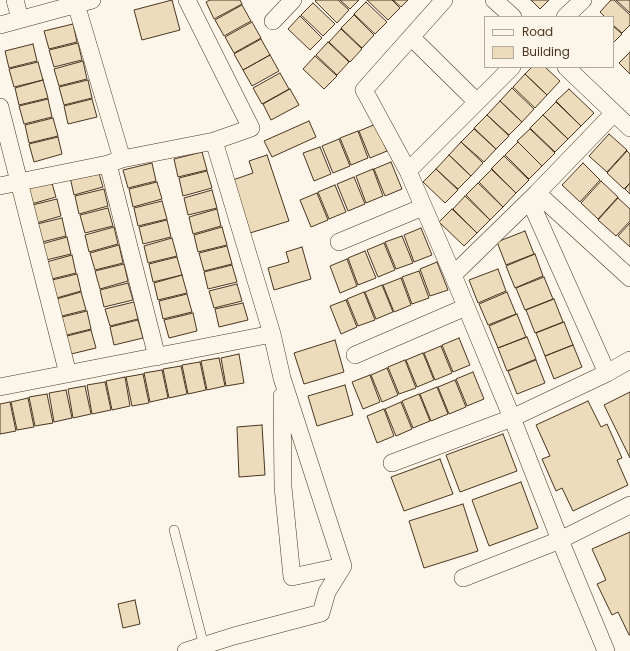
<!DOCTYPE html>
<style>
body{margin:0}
#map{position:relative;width:630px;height:651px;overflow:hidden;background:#fbf6e9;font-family:Poppins,sans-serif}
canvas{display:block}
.legend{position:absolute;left:484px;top:16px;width:130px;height:52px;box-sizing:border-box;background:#fbf6e9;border:1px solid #b4a999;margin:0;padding:5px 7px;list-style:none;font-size:12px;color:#4a3520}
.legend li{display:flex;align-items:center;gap:8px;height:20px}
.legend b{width:20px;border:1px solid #b4a999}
</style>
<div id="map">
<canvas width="630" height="651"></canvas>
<ul class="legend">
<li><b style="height:5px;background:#fbf6e9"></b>Road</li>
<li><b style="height:11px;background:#ecdcbc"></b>Building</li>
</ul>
</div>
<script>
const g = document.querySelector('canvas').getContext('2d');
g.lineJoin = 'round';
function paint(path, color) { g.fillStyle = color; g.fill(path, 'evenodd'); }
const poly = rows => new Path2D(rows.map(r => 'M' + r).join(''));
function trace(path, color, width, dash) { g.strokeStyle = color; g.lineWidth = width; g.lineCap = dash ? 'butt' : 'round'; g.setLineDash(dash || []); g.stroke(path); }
const building = poly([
 [172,0,180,30,142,40,134,10,172,0],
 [210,0,240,0,242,4,214,19,206,2,210,0],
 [316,0,338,0,349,10,337,23,315,1,316,0],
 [340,0,359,0,350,9,340,0],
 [367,0,392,0,400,8,388,20,367,0],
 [393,0,408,0,401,7,393,0],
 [531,0,549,0,540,9,531,0],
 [611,0,614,0,630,15,630,25,622,33,613,25,613,17,605,17,600,12,611,0],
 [616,0,630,0,630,13,616,0],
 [366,2,387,22,375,34,354,14,366,2],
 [313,3,335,24,323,36,301,15,313,3],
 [242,5,251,21,224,36,215,20,242,5],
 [354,15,374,35,362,48,341,28,354,15],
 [300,16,322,38,310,50,288,29,300,16],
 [252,22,261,38,234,53,225,37,252,22],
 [73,24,77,42,49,49,44,31,73,24],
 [613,26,622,34,613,43,613,26],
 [341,29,362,49,350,62,329,42,341,29],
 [261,39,270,55,243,70,234,54,261,39],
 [328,42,349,62,337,75,316,55,328,42],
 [78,43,82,60,54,67,49,50,78,43],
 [33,44,37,61,9,68,5,51,33,44],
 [630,52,630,74,619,63,630,52],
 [270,55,279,71,252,86,243,70,270,55],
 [315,56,337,76,324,89,303,69,315,56],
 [83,61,87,79,59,86,54,69,83,61],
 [38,62,43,80,14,87,9,69,38,62],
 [532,67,545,67,560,81,547,95,525,74,532,67],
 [280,73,289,89,262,104,253,88,280,73],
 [525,74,547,95,535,108,513,87,525,74],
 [43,80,48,98,19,105,15,88,43,80],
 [88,80,92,98,64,105,59,87,88,80],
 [512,88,534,109,522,122,500,101,512,88],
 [290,89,299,105,271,120,263,104,290,89],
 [569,89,594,113,581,126,556,101,569,89],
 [48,99,52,117,24,124,19,106,48,99],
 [92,99,97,117,68,124,64,106,92,99],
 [500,101,522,122,509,135,487,115,500,101],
 [556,102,581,126,568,139,543,115,556,102],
 [487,115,509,136,496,149,474,128,487,115],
 [543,115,568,139,555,152,530,128,543,115],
 [53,118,58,136,29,143,25,125,53,118],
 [309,121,316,137,272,157,264,141,309,121],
 [376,124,387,151,370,158,359,131,376,124],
 [474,129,496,149,484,162,461,142,474,129],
 [530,129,555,153,542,166,517,141,530,129],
 [358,131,368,158,351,165,340,138,358,131],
 [609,134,627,150,607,172,589,156,609,134],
 [58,137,62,154,34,162,29,144,58,137],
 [339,139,350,166,333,173,322,146,339,139],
 [461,142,483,163,471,176,449,155,461,142],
 [518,142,542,166,529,179,505,155,518,142],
 [320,147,331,174,314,181,303,153,320,147],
 [627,151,630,154,630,183,624,189,607,173,627,151],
 [202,152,207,170,178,177,174,159,202,152],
 [267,155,289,221,250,233,233,180,253,173,249,161,267,155],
 [449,155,471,176,458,189,436,169,449,155],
 [504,156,529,180,516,193,491,169,504,156],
 [391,162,402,189,385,196,374,169,391,162],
 [152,163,156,181,128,188,123,170,152,163],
 [583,163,600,180,580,202,562,185,583,163],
 [373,169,383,196,366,203,356,176,373,169],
 [436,169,458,190,445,203,423,182,436,169],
 [492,169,516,193,503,207,479,182,492,169],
 [98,170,103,187,74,195,70,177,98,170],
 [207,171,212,188,183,196,179,178,207,171],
 [354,177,365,204,348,211,337,184,354,177],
 [51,180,56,197,28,205,23,187,51,180],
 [601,181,618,197,598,219,581,203,601,181],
 [157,182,162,199,133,207,129,189,157,182],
 [478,183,503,207,490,220,466,195,478,183],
 [630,183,630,194,625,189,630,183],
 [335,185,346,212,329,219,318,192,335,185],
 [104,189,108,206,79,214,75,196,104,189],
 [212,190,217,208,188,215,184,198,212,190],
 [317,193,328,220,311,227,300,200,317,193],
 [465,196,490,220,477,233,453,209,465,196],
 [618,198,630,209,630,221,616,236,598,220,618,198],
 [57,199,61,216,33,224,28,206,57,199],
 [162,201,167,219,138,226,134,208,162,201],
 [108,208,113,226,85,233,80,215,108,208],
 [217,209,221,226,193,234,189,217,217,209],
 [452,209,477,233,464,246,439,222,452,209],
 [62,218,66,236,38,243,33,225,62,218],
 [167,220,171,237,143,244,139,227,167,220],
 [630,223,630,247,618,236,630,223],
 [114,227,118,244,89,252,85,235,114,227],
 [222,227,227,245,198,252,194,235,222,227],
 [421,228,432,255,414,262,404,235,421,228],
 [525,231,534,254,506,265,497,242,525,231],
 [402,236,413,263,396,269,385,242,402,236],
 [67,237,71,254,42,261,38,245,67,237],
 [172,238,177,256,148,263,144,246,172,238],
 [384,243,395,270,378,277,367,250,384,243],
 [119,245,123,263,95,270,90,253,119,245],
 [227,246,232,264,204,271,199,253,227,246],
 [302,247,311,279,274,290,268,268,289,262,286,252,302,247],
 [365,251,376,278,358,285,348,258,365,251],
 [535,254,543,276,515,288,506,266,535,254],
 [72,255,76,273,48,280,43,263,72,255],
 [177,257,182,275,153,282,149,264,177,257],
 [347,259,357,286,340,293,330,266,347,259],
 [437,262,448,290,430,296,420,269,437,262],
 [124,264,128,281,100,289,95,271,124,264],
 [232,265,237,282,208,289,204,272,232,265],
 [498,269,506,291,478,303,469,280,498,269],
 [419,271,429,298,412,304,402,277,419,271],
 [77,274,81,291,53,299,48,281,77,274],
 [182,275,187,293,158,300,154,283,182,275],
 [544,277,553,299,525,310,516,288,544,277],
 [401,278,411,305,394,312,383,285,401,278],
 [128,283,133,300,104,307,100,290,128,283],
 [237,284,242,301,214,308,209,291,237,284],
 [382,285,393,312,376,319,365,292,382,285],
 [81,292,86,310,58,317,53,300,81,292],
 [364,292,375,320,358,326,347,299,364,292],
 [507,292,516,314,488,325,479,304,507,292],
 [187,294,192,312,163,319,159,301,187,294],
 [554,299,563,322,535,333,526,310,554,299],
 [346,300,357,327,341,334,330,306,346,300],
 [134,302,138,319,110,326,105,309,134,302],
 [243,303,248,320,219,327,215,309,243,303],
 [87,311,91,329,63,336,58,318,87,311],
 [193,313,197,331,169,338,164,320,193,313],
 [517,314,526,337,498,348,489,326,517,314],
 [138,320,143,338,114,345,110,327,138,320],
 [564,322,573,345,545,356,536,333,564,322],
 [91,330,96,348,67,355,63,337,91,330],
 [527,337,536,359,507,371,498,348,527,337],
 [459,338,470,365,453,372,442,345,459,338],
 [335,340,344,372,304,384,294,353,335,340],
 [573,345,582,367,554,379,545,356,573,345],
 [441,346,452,373,435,380,424,353,441,346],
 [423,353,434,380,417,387,406,360,423,353],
 [239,354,244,383,226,386,221,358,239,354],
 [219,358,225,386,207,390,201,361,219,358],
 [405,360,416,388,399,394,388,367,405,360],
 [536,360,545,383,517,394,508,371,536,360],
 [200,362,206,390,188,394,182,365,200,362],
 [181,366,187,394,169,398,163,369,181,366],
 [387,368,398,395,382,402,371,375,387,368],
 [162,370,168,398,150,402,144,373,162,370],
 [473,372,484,399,467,406,456,379,473,372],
 [143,374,149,403,132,406,126,377,143,374],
 [370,375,380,402,363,409,352,382,370,375],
 [125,377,130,406,112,410,106,381,125,377],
 [455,380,466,407,449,414,438,387,455,380],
 [105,382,111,410,92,414,87,385,105,382],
 [345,385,353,415,317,426,308,396,345,385],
 [85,386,91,414,73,418,68,389,85,386],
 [437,387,448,414,431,421,420,394,437,387],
 [66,390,72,418,54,422,49,393,66,390],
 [630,392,630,458,604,405,630,392],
 [47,394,53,423,35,426,29,397,47,394],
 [419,394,430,421,413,428,402,401,419,394],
 [28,398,34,427,17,430,11,402,28,398],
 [588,401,601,427,607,424,622,458,617,460,628,485,573,511,562,488,556,491,542,459,550,456,536,425,588,401],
 [10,402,16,431,0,434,0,404,10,402],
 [401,402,412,429,396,436,385,409,401,402],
 [384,409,394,436,377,443,367,416,384,409],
 [262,425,265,475,239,477,237,427,262,425],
 [503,434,517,471,460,492,446,455,503,434],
 [440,459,453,494,404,511,391,477,440,459],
 [521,482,538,528,489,546,472,500,521,482],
 [463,504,478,551,424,568,409,521,463,504],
 [630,532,630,635,629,635,618,612,612,615,597,584,606,580,592,549,630,532],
 [135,600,140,624,123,628,118,604,135,600]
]);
paint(building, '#ecdcbc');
trace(building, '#4a3520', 1);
const service = poly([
 [174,530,204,646]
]);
const minor = poly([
 [15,0,20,19],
 [444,0,364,90,408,171,453,275,512,418,560,540,606,651],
 [494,0,513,17],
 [76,4,122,159],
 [565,17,583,0],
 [273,21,293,0],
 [0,25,92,0],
 [412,38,477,102],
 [566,67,630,128],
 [0,107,68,374],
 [108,164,157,357],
 [408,171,512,67],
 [0,186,108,164,122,159,214,141],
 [537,193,630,278],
 [530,201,607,373],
 [339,242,423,207],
 [453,275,537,193,614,113],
 [355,355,466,307],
 [0,387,272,334],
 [282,396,283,487,292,577,343,566],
 [392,463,512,418,607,373,630,360],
 [463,578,560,540,630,505],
 [186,651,234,636,321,613,327,592,343,566,282,378,272,334,214,141,251,128,187,0]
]);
trace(service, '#4a3520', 10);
trace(minor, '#4a3520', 18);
trace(service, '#fbf6e9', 9);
trace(minor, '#fbf6e9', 17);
</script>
